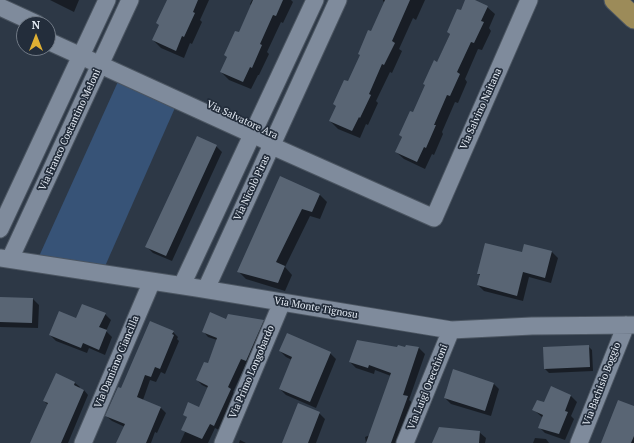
<!DOCTYPE html>
<meta charset="utf-8">
<style>
body{margin:0}
#map{position:relative;width:634px;height:443px;overflow:hidden;background:#2d3846;font-family:"PT Serif",serif}
canvas{display:block}
.north{position:absolute;left:16px;top:16px;width:40px;height:40px;box-sizing:border-box;background:#232d3b;border:1px solid #717a86;border-radius:50%;rotate:0deg;font-size:11px;font-weight:700;line-height:16px;text-align:center;color:#e6edf6}
.north::after{content:'';display:block;margin:auto;width:14px;height:18px;background:#dfb034;clip-path:polygon(50% 0,100% 100%,50% 72%,0 100%)}
</style>
<div id="map">
<canvas width="634" height="443"></canvas>
<div class="north">N</div>
</div>
<script>
const g = document.querySelector('canvas').getContext('2d');
g.lineJoin = 'round';
function paint(path, color) { g.fillStyle = color; g.fill(path, 'evenodd'); }
const poly = rows => new Path2D(rows.map(r => 'M' + r).join(''));
function trace(path, color, width, dash) { g.strokeStyle = color; g.lineWidth = width; g.lineCap = dash ? 'butt' : 'round'; g.setLineDash(dash || []); g.stroke(path); }
function write(font, color, halo, rows, align = 'center') {
  g.font = font + ' "PT Serif",serif'; g.lineWidth = 3.5; g.setLineDash([]); g.textBaseline = 'middle'; g.strokeStyle = halo; g.fillStyle = color; for (const [text, x, y, turn = 0] of rows) {
    g.save(); g.translate(x, y); g.rotate((+turn || 0) * Math.PI / 180); g.textAlign = isNaN(turn) ? turn : align; if (halo) g.strokeText(text, 0, 0); g.fillText(text, 0, 0); g.restore();
  }
}
paint(poly([
 [121,75,178,101,102,273,36,263]
]), '#375377');
paint(poly([
 [50,0,79,0,74,12],
 [168,0,209,0,200,20,202,22,192,44,190,43,184,58,161,48,153,40,160,26],
 [252,0,291,0,293,2,283,23,281,22,267,52,269,54,259,75,258,75,251,89,229,80,221,72,252,6,250,4],
 [383,0,425,0,416,20,413,18,399,49,402,51,392,73,390,72,376,101,378,103,368,125,366,124,360,138,338,129,330,121,385,3,383,1],
 [467,0,473,0,487,7,495,14,489,28,491,31,482,50,478,49,465,79,467,82,458,103,455,102,442,132,443,134,434,155,432,154,425,169,404,159,396,152,402,137,400,135,414,114,450,34,448,32,461,12],
 [216,146,222,152,172,261,153,253,147,247],
 [281,178,319,194,327,202,320,219,310,216,285,267,292,275,285,291,246,279,239,272],
 [552,252,558,258,551,283,529,277,523,301,484,291,478,285,480,275,478,274,523,254],
 [0,298,33,299,39,305,38,328,0,327],
 [105,314,111,320,106,331,112,337,105,355,89,348,87,353,56,341,50,335,77,320],
 [226,320,263,321,268,326,252,366,246,364,233,392,236,395,219,430,215,428,208,443,180,443,185,432,182,429,188,418,184,414,199,408,208,388,202,385,197,380,208,364,217,340,208,337,203,331],
 [173,332,178,337,177,339,179,341,165,374,161,372,156,382,150,380,143,400,161,408,166,413,157,433,155,432,151,443,117,443,125,427,112,421,106,416,121,389],
 [407,346,419,348,425,354,409,400,413,403,402,443,366,443,365,437,370,435,391,376,375,370,374,374,356,368,350,362,397,348,406,348],
 [588,346,592,350,593,371,549,373,545,369],
 [280,351,330,353,336,359,316,408,286,395,280,389,292,360,286,357],
 [56,374,75,383,80,387,79,388,84,390,88,395,68,443,31,443,48,405,44,401],
 [493,383,499,389,491,416,451,404,445,398],
 [551,387,571,396,577,402,571,416,574,419,565,440,545,433,539,427,543,418,534,410,545,404],
 [634,408,634,443,602,443],
 [319,413,325,419,316,443,283,443],
 [479,432,486,438,485,443,433,443],
 [535,438,546,439,549,443,533,443],
 [240,440,246,443,239,443]
]), '#0007');
paint(poly([
 [167,0,198,0,193,12,195,13,184,37,182,36,176,51,152,40,159,25,156,23],
 [253,0,283,0,276,16,273,15,260,44,262,45,252,68,250,67,243,82,220,72,227,57,224,55,235,31,239,32],
 [385,0,410,0,392,41,395,43,384,65,382,64,369,94,371,95,360,118,359,117,352,131,329,121,336,106,333,104,344,80,348,81,360,55,358,54,368,30,371,31],
 [465,0,475,0,488,6,481,21,484,22,474,43,471,42,457,72,460,74,450,96,447,95,434,125,436,125,426,148,424,147,417,162,395,152,402,137,399,135,410,111,413,112,425,85,423,84,434,60,437,62,450,34,447,32,457,9,461,10],
 [197,136,217,145,166,256,145,247],
 [280,176,320,194,312,212,302,209,276,262,285,266,278,283,237,272],
 [485,243,522,252,524,244,552,251,545,278,523,272,517,296,477,285,480,274,477,274],
 [0,297,33,298,32,323,0,322],
 [82,304,106,313,99,327,107,330,99,350,83,343,81,348,49,335,59,311,76,318],
 [210,312,226,319,228,314,264,320,246,361,241,359,228,387,231,389,214,426,210,424,202,439,181,430,187,417,183,415,188,402,199,407,208,386,196,380,204,362,208,363,217,338,202,332],
 [150,321,174,331,172,334,174,335,160,369,155,367,151,377,145,375,137,397,161,407,146,443,116,443,125,424,105,416,118,387,121,388],
 [287,333,331,352,310,402,279,389,292,357,279,351],
 [357,340,397,347,398,345,405,347,406,345,419,347,403,395,408,396,391,443,366,443,391,373,369,365,368,368,349,362],
 [589,345,590,367,544,369,543,347],
 [453,369,494,383,485,411,444,398],
 [56,373,75,382,74,385,84,390,61,443,30,443,48,403,43,401],
 [551,386,571,395,565,411,568,412,559,434,538,428,543,415,532,410,537,400,544,402],
 [618,400,634,406,634,436,631,443,601,443],
 [298,403,320,412,308,443,282,443],
 [439,427,480,431,479,443,432,443]
]), '#596574');
const minor = poly([
 [0,7,37,24],
 [48,41,265,140,272,146,434,218,529,0],
 [0,229,107,0],
 [0,258,197,288,451,330,532,326,634,325],
 [10,259,130,0],
 [182,285,315,0],
 [206,289,338,0],
 [83,443,152,281],
 [223,443,282,302],
 [405,443,451,330],
 [579,443,626,325]
]);
const major = poly([
 [615,0,634,18]
]);
trace(minor, '#4b5561', 19);
trace(major, '#4b5561', 23);
trace(minor, '#7f8b9c', 17);
trace(major, '#9c8b59', 21);
write('10px', '#e6edf6', '#232d3b', [
 ["Via Salvino Naitana",481,109,-66],
 ["Via Salvatore Ara",242,120,25],
 ["Via Franco Costantino Meloni",70,130,-65],
 ["Via Nicolò Piras",252,188,-65],
 ["Via Monte Tignosu",316,308,10],
 ["Via Damiano Ciancilla",117,362,-67],
 ["Via Primo Longobardo",252,372,-67],
 ["Via Bachisio Boggio",602,384,-69],
 ["Via Luigi Orecchioni",428,387,-68]
]);
</script>
